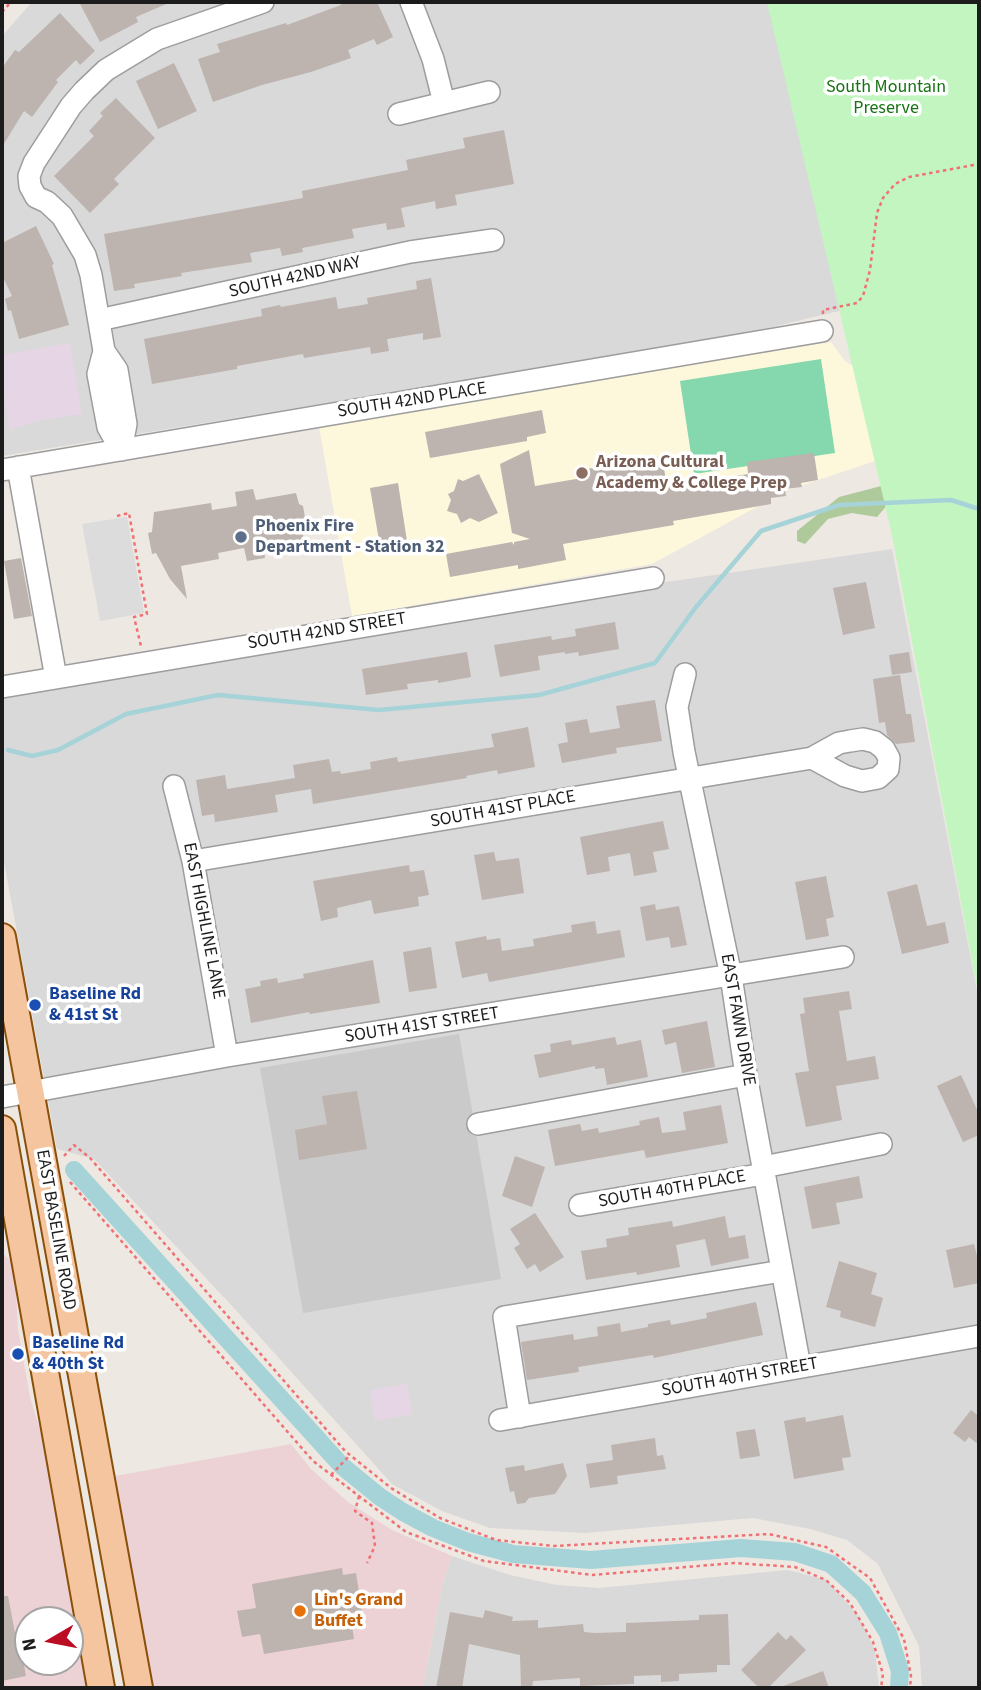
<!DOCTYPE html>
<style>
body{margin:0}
#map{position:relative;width:981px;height:1690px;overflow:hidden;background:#ede8e2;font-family:"Source Sans 3",sans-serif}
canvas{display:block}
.frame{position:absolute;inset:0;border:4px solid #1c1c1c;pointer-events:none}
.north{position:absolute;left:14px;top:1606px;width:70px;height:70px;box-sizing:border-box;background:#fff;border:2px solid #a4a4a4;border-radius:50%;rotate:260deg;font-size:19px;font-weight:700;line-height:28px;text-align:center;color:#1c1c1c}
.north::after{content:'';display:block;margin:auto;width:24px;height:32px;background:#bb0d23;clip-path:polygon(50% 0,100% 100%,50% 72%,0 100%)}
</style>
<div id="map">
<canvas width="981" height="1690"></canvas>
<div class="frame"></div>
<div class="north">N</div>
</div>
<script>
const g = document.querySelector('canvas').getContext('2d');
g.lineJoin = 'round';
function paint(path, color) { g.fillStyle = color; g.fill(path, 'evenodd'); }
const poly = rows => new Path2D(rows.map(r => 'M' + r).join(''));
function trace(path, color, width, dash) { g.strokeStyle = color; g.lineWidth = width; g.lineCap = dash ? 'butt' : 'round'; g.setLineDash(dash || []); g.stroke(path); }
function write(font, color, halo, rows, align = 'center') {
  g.font = font + ' "Source Sans 3",sans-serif'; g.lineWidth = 7; g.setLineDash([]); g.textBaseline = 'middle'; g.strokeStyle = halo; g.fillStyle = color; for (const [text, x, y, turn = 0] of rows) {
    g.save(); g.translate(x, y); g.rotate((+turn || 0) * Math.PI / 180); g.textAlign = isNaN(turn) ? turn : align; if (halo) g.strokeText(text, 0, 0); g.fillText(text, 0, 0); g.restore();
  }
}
paint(poly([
 [32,2,770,2,843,310,730,337,2,456,2,36],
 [892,549,979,1001,979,1688,922,1688,919,1646,878,1564,847,1540,810,1529,753,1518,585,1533,490,1528,442,1511,392,1484,233,1307,94,1159,57,1149,2,851,2,696,653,584],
 [452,1556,510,1575,557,1585,599,1588,788,1570,827,1580,857,1614,875,1650,879,1688,423,1688,442,1585]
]), '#dad9d9');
paint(poly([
 [2,1252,11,1261,15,1272,18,1329,30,1397,48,1456,86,1688,2,1688],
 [28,1620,70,1620,70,1662,28,1662],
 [291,1444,311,1469,348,1502,392,1530,452,1556,442,1585,423,1688,153,1688,115,1476]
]), '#edd2d5');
paint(poly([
 [70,343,82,414,37,421,10,430,2,381,2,355],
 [407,1384,412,1414,375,1421,370,1390]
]), '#e6d5e4');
paint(poly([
 [831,342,845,361,866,374,887,457,788,490,652,564,352,616,319,426]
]), '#fdf8dc');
paint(poly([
 [459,1034,501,1279,303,1313,260,1068]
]), '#cacaca');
paint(poly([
 [885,485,896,495,877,517,852,513,828,519,805,544,797,541,797,531,839,497]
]), '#aeca9a');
paint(poly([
 [767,2,979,2,979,998,892,535]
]), '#c3f5c1');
paint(poly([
 [821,359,835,453,694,474,680,381]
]), '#85d7ad');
paint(poly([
 [127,517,144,613,100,621,82,524]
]), '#dcdcdc');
trace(poly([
 [8,750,32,756,58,750,126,714,218,695,379,710,539,695,655,663,696,607,761,531,839,505,951,500,979,509]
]), '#a5d3d8', 4.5);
trace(poly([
 [74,1170,342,1466,380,1497,403,1512,433,1528,468,1542,513,1554,591,1560,741,1548,795,1552,831,1564,863,1593,888,1633,900,1671,899,1688]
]), '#a5d3d8', 18);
paint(poly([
 [79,2,171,2,136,17,138,22,100,42],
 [340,2,377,2,393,37,377,45,374,39,348,50,351,58,311,72,262,85,213,102,198,59,220,52,217,44,286,23,287,25,341,5],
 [60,13,95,51,80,65,76,60,56,80,58,82,32,117,24,111,2,147,2,68,15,50,19,52],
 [174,63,197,111,158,129,136,81],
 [116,98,155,138,114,179,119,184,90,213,54,176,94,136,89,131,103,116,100,113],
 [504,130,514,184,455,195,457,205,436,209,435,201,401,208,405,227,387,230,386,223,352,229,354,238,302,248,303,252,282,256,280,248,250,253,252,262,181,273,182,276,134,284,135,288,114,291,104,234,303,198,302,191,408,170,406,160,465,148,463,138],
 [36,226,54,264,52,265,69,325,19,339,11,310,8,311,5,299,12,296,2,275,2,243],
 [431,278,441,337,423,340,423,333,387,339,389,351,371,354,370,347,304,358,303,354,237,366,237,369,152,384,144,339,262,316,261,309,280,305,281,307,336,297,338,309,368,304,367,298,417,289,416,281],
 [542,410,546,433,527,437,527,441,430,458,425,432],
 [529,450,535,486,588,477,587,469,662,456,667,487,748,474,747,462,814,453,818,480,801,483,802,487,785,489,786,496,771,498,771,504,673,521,674,525,563,544,566,560,518,569,518,565,450,577,446,554,512,542,514,545,514,542,530,539,512,533,500,464],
 [479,474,498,513,479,522,470,518,461,523,457,514,447,511,451,500,448,494,454,491,458,479,463,481],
 [398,483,407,541,380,546,370,488],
 [253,489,256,500,296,493,299,504,303,506,306,523,301,545,264,551,265,558,247,561,244,548,218,553,219,559,181,566,187,599,170,579,156,553,152,554,148,533,152,532,154,512,211,503,212,510,237,506,235,492],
 [21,558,32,616,14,619,4,561],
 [866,582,875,628,843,635,833,588],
 [615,622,619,649,579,656,578,652,565,654,565,652,538,656,540,670,500,677,494,645,551,636,552,640,576,636,575,629],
 [467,652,471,677,438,683,438,680,407,684,408,689,366,695,362,669],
 [909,652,912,672,892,675,889,655],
 [900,675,906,714,911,714,915,742,896,744,887,735,885,722,879,723,873,679],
 [655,700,662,741,616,748,617,753,562,763,558,744,568,742,565,723,587,719,590,733,620,728,616,706],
 [528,727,535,767,498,774,497,770,466,776,467,778,313,804,311,789,275,795,278,812,215,822,214,814,202,816,196,780,225,775,227,789,295,778,293,765,329,759,332,772,340,771,341,774,371,769,370,762,397,757,398,762,494,747,491,734],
 [663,821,669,849,653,852,657,872,634,876,630,853,608,857,610,871,587,875,580,837],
 [494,852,496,861,519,858,524,893,482,900,474,855],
 [409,865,410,872,424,870,429,895,418,897,419,906,374,914,371,900,337,908,338,917,321,921,313,881],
 [826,876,834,917,826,919,829,936,806,940,795,882],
 [917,884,927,926,945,922,949,943,902,954,887,892],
 [655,904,656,910,679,906,687,945,671,948,669,937,646,941,640,907],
 [595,921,597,934,620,930,625,957,489,982,487,973,462,978,455,942,486,936,487,940,500,938,502,951,534,946,533,939,572,932,571,925],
 [431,947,437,988,409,992,403,952],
 [373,960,380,1003,310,1014,309,1012,251,1023,245,989,261,986,260,981,277,978,278,983,304,978,303,974],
 [849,991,852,1009,839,1011,847,1061,875,1056,879,1079,836,1086,842,1120,806,1127,795,1073,809,1071,800,1014,805,1013,803,998],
 [707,1021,715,1067,682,1073,676,1042,665,1045,662,1030],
 [615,1037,617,1045,641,1040,648,1077,607,1085,604,1068,595,1069,595,1066,539,1078,534,1055,551,1052,550,1044,571,1040,572,1045],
 [961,1075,979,1114,979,1135,963,1142,937,1086],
 [357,1091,367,1149,299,1160,295,1130,327,1124,322,1096],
 [721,1105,728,1143,646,1158,644,1150,555,1166,548,1130,580,1124,582,1131,598,1128,599,1133,640,1125,639,1121,659,1117,662,1133,686,1130,683,1112],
 [515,1156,545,1167,532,1207,502,1196],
 [859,1176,863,1198,836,1203,840,1224,812,1229,804,1187],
 [535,1213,564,1257,540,1272,535,1264,527,1269,514,1248,520,1244,510,1229],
 [725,1216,729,1238,745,1235,749,1258,711,1266,705,1239,676,1245,680,1267,637,1275,636,1272,586,1280,581,1251,607,1247,606,1239,629,1235,628,1228,672,1221,673,1227],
 [974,1244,977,1256,979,1255,979,1283,954,1288,946,1250],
 [839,1261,877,1273,871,1294,883,1298,875,1327,840,1317,841,1311,826,1307],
 [756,1302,763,1335,654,1358,653,1355,578,1367,579,1372,527,1380,521,1342,573,1334,574,1340,598,1336,597,1327,620,1323,621,1332,648,1327,648,1324,670,1320,671,1325,707,1318,706,1313],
 [971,1410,979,1416,979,1445,969,1437,965,1442,953,1433],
 [843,1415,851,1457,842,1458,844,1470,794,1479,784,1421,805,1417,806,1422],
 [755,1429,760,1456,740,1459,736,1432],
 [655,1438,657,1456,663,1455,666,1469,617,1476,618,1484,590,1488,586,1464,613,1460,611,1445],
 [563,1463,567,1476,555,1494,529,1498,525,1503,517,1504,514,1491,510,1492,505,1468,524,1465,525,1471],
 [342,1568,343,1575,356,1573,362,1611,350,1613,354,1639,264,1654,260,1634,242,1637,237,1611,256,1608,252,1584],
 [2,1596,8,1596,18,1649,21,1648,26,1676,2,1681],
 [485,1610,513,1617,512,1621,538,1620,538,1628,583,1624,584,1632,595,1633,626,1632,626,1623,699,1620,699,1615,728,1614,730,1665,717,1665,717,1672,679,1674,679,1681,661,1682,661,1675,634,1676,634,1684,580,1686,580,1678,533,1681,532,1688,521,1688,520,1655,469,1644,462,1688,436,1688,450,1612,483,1618],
 [778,1632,786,1640,791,1635,806,1650,768,1688,759,1688,741,1670],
 [823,1671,829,1688,781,1688,781,1687]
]), '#bdb3af');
const minor = poly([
 [411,2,433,59,444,103],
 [399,114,489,92],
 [99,320,410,252,493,240],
 [104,351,117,370,126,424,121,450],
 [121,450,108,427,98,374,104,351,91,275,85,255,62,216,47,202,36,197,30,186,29,176,34,163,71,106,84,91,106,70,157,39,263,2],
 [18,467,56,678],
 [2,470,822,331],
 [685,674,677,707,684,752,731,976,746,1075,800,1367],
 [2,687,653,578],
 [174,786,193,861,227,1056],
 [193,861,812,758,839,743,850,741,863,739,875,742,884,749,889,758,888,769,878,778,862,781,845,776,812,758],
 [2,1097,227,1056,843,957],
 [478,1124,746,1075],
 [763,1167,881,1144],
 [580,1205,764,1174],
 [520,1417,504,1317,782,1271],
 [500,1420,979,1336]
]);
const major = poly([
 [2,937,139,1688],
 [2,1129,101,1688]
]);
trace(minor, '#9d9d9d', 24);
trace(major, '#8a500a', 30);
trace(poly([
 [2,12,11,2],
 [823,314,823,310,857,303,863,296,870,270,877,213,883,198,895,184,909,177,979,164],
 [117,516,129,513,147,614,134,617,141,646],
 [64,1156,74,1145,90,1158,345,1451,391,1488,440,1518,496,1540,554,1546,769,1534,826,1547,870,1578,904,1639,911,1676,910,1688],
 [70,1182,313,1461,406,1532,484,1561,592,1575,734,1563,795,1567,826,1580,850,1603,873,1642,883,1674,881,1688],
 [331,1475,350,1455],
 [359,1496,355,1511,372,1523,375,1546,367,1563]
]), '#f07073', 2.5, [3.5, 3.5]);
trace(minor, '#fff', 21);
trace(major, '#f5c59f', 26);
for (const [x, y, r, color] of [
 [582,473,7,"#8d6e63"],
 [241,537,7,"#5c6f8a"],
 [35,1005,7,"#1a4fb4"],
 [18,1354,7,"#1a4fb4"],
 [300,1611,7,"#e8710a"]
]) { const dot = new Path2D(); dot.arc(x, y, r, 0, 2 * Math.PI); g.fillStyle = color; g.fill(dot); trace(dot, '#fff', 2.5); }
write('18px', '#167212', '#fff', [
 ["South Mountain",886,88],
 ["Preserve",886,109]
]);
write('18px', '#1c1c1c', '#fff', [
 ["SOUTH 42ND WAY",295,278,-13],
 ["SOUTH 42ND PLACE",412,401,-9],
 ["SOUTH 42ND STREET",327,632,-9],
 ["SOUTH 41ST PLACE",503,810,-10],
 ["EAST HIGHLINE LANE",203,921,79],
 ["EAST FAWN DRIVE",737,1020,80],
 ["SOUTH 41ST STREET",422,1026,-9],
 ["SOUTH 40TH PLACE",672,1190,-10],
 ["EAST BASELINE ROAD",55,1230,80],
 ["SOUTH 40TH STREET",740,1378,-10]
]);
write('bold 18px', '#785e54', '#fff', [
 ["Arizona Cultural",596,463],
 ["Academy & College Prep",596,484]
], 'left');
write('bold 18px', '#4e5e75', '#fff', [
 ["Phoenix Fire",255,527],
 ["Department - Station 32",255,548]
], 'left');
write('bold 18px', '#164399', '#fff', [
 ["Baseline Rd",49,995],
 ["& 41st St",49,1016],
 ["Baseline Rd",32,1344],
 ["& 40th St",32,1365]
], 'left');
write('bold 18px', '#c56008', '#fff', [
 ["Lin's Grand",314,1601],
 ["Buffet",314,1622]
], 'left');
</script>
